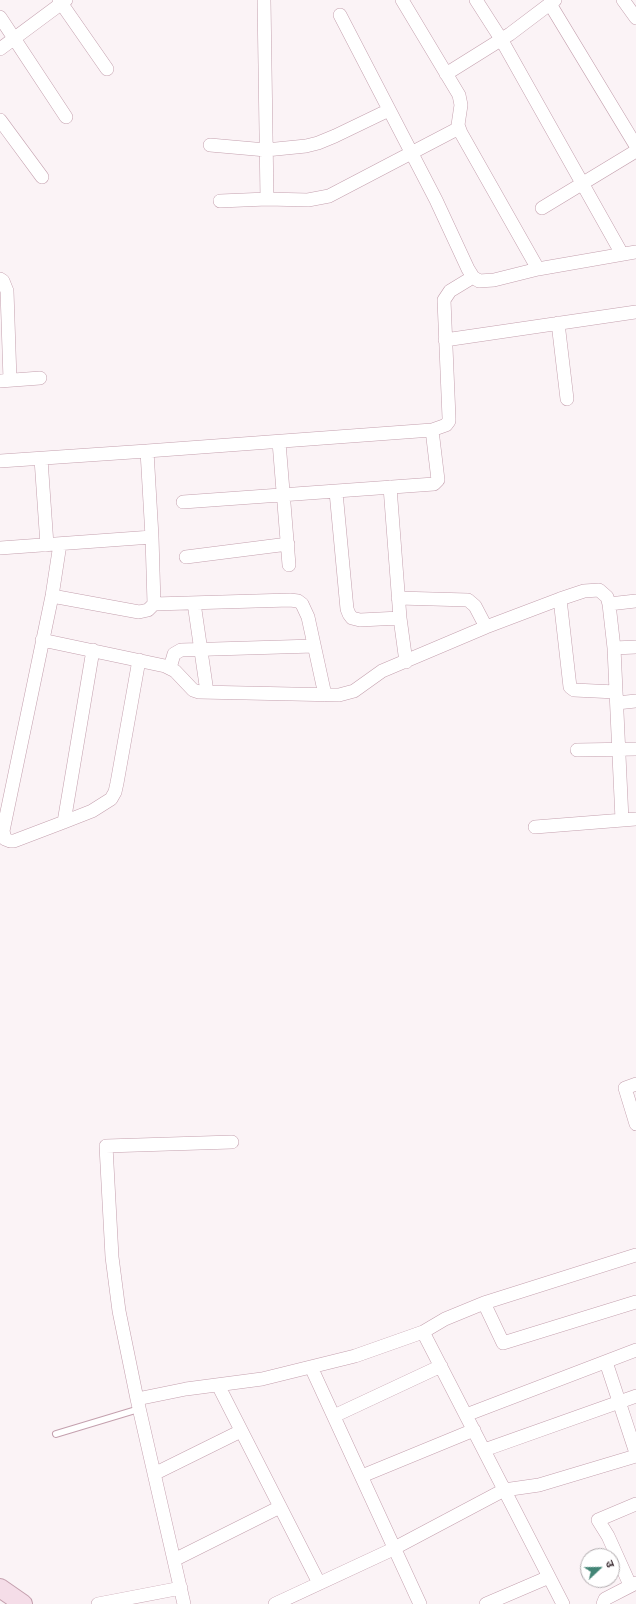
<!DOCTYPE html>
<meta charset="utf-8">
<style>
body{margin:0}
#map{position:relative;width:636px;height:1604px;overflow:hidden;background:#fbf3f6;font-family:Cabin,"Noto Sans Devanagari",sans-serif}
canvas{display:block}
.north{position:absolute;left:580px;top:1548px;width:40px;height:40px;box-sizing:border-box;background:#fff;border:1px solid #b1abae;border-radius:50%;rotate:68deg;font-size:11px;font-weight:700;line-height:16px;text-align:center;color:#3d2e34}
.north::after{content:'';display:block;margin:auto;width:14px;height:18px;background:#438576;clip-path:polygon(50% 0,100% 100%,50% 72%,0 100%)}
</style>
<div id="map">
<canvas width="636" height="1604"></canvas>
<div class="north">उ</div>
</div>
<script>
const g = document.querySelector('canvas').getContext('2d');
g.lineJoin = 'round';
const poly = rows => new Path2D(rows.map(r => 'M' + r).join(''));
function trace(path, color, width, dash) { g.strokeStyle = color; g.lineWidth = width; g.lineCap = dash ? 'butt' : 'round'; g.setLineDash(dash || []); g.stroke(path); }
const lane = poly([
 [56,1434,139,1409]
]);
const street = poly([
 [59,0,107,69],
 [264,0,267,199],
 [402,0,459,95,461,105,458,125,461,133,538,269],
 [476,0,501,39,622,254],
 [623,0,636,18],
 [550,4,636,146],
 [340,15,436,200,468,269,473,277,479,281,494,280,538,269,636,252],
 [0,17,66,117],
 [0,49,66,0],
 [446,74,510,34,555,0],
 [0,120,42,177],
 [210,145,266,150,306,146,318,143,335,136,389,110],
 [220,201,267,199,308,200,329,196,459,128],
 [542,208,636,151],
 [0,279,3,281,7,291,10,380],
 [558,323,567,399],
 [445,340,636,312],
 [0,381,40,378],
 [279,442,289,565],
 [41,459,47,545],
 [0,461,147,451],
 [390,487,400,618,406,662],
 [336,492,347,609,349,614,352,618,360,620,400,618],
 [183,502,434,484,438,480,432,430],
 [60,544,52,596,3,831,5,839,10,841,14,841,64,822,92,811,111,799,115,792,117,783,139,660],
 [0,548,152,537],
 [186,557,288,544],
 [52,596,139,612,148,610,154,604,152,537,147,451,432,430,446,425,449,421,449,418,444,300,450,291,473,277],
 [398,598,468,600,475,606,486,627],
 [560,599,570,687,574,690,616,692],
 [194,603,207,692],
 [154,604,290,600,298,601,302,604,308,617,325,695],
 [609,604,636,601],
 [42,640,165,666,175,671,193,690,199,692,339,695,354,691,382,671,486,627,560,599,584,591,599,590,607,597,609,604,614,648,622,820],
 [614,648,636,647],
 [170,668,174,654,181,650,314,646],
 [617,703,636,701],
 [577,750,636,749],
 [64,822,93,650],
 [535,827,636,819],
 [636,1084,625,1088,636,1124],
 [484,1303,503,1343,636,1302],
 [423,1332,445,1319,484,1303,636,1255],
 [606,1362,636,1453],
 [311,1367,420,1604],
 [218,1385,319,1583],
 [137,1399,186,1389,262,1379,355,1356,423,1332,563,1604],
 [466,1415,636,1350],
 [334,1416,441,1366],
 [484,1450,636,1396],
 [154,1474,241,1431],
 [362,1476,474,1430],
 [174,1560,280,1507],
 [630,1585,608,1536,598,1520,636,1504],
 [98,1604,181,1588],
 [184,1604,137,1399,119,1311,112,1257,106,1146,232,1142],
 [275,1604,389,1551,504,1490,539,1485,636,1456],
 [486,1604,549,1577],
 [603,1604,605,1599,636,1583]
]);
const secondary = poly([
 [0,1588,23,1604]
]);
trace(lane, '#c4a0ae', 8);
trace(street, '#c4a0ae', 14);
trace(secondary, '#c4a0ae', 20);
trace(lane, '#fff', 6);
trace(street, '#fff', 13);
trace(secondary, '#f5dde8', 18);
</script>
